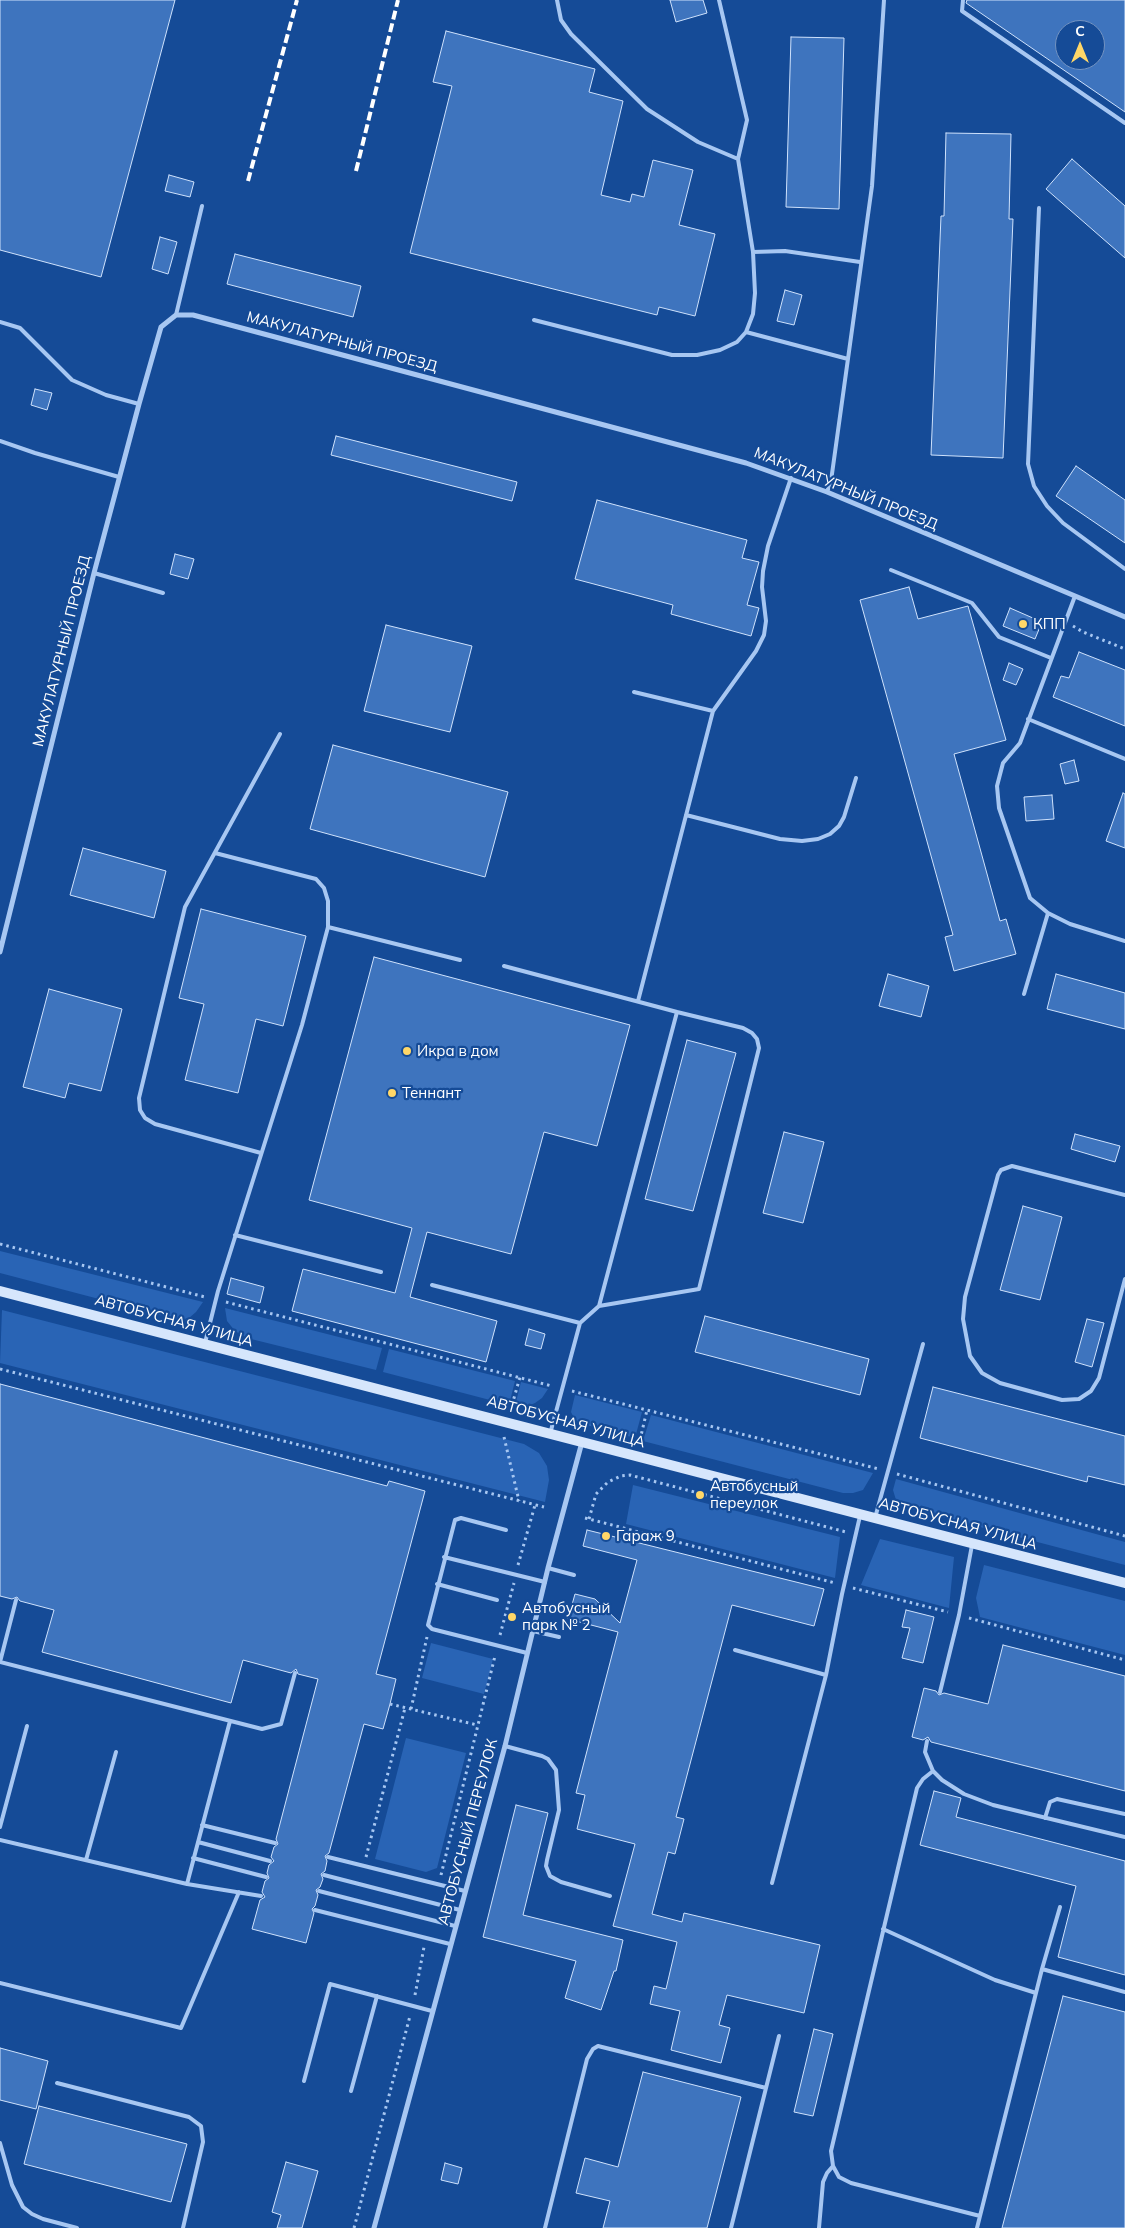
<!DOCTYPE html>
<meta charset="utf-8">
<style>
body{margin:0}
#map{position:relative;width:1125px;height:2228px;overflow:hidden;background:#154b97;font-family:Mulish,sans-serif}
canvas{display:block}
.north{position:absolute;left:1055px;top:20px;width:50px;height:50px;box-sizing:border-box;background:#154b97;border:1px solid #7393c1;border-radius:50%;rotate:0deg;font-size:14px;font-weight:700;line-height:20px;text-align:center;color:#fff}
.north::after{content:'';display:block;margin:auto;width:18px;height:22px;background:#ffd768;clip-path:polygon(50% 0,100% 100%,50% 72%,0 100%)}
</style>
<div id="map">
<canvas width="1125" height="2228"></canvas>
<div class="north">С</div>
</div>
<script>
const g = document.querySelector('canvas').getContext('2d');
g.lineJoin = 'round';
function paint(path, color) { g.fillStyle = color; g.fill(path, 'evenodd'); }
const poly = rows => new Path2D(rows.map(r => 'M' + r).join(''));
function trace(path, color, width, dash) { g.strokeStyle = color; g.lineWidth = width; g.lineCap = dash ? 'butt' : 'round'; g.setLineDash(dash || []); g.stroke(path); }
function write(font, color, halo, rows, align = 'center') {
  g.font = font + ' Mulish,sans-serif'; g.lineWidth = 4.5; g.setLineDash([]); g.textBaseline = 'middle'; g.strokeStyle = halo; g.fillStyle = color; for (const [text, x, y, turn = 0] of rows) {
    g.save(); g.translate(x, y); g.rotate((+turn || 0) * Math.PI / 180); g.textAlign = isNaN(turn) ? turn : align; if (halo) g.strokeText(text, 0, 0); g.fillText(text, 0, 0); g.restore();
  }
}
paint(poly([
 [0,1251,203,1302,196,1312,189,1318,179,1320,0,1273],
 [225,1308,382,1348,376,1370,247,1338,235,1331,227,1321],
 [2,1310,524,1444,539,1453,547,1466,549,1480,545,1502,0,1363],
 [389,1349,515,1381,509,1405,383,1372],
 [521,1382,548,1389,542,1398,535,1403,525,1407,515,1406],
 [575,1395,642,1412,635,1438,583,1424,575,1420,571,1412],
 [651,1415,873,1473,863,1490,853,1493,843,1493,643,1441],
 [896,1479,1125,1542,1125,1565,904,1507,896,1500,893,1490],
 [633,1485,840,1537,835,1578,626,1524],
 [880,1539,954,1557,949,1608,861,1585],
 [984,1565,1125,1601,1125,1655,980,1617,976,1598],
 [431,1643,493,1659,484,1694,422,1678],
 [406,1738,466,1753,437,1868,426,1872,375,1859]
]), '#2964b5');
const building = poly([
 [0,0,175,0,101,277,0,250,0,0],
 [670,0,703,0,707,13,676,22,670,0],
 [967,0,1125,0,1125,112,966,3,967,0],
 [1065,30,1095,30,1095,60,1065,60,1065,30],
 [446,31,595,69,589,92,623,101,601,195,630,202,632,194,644,197,653,160,693,170,679,225,715,234,695,316,659,307,657,315,410,253,452,86,433,82,446,31],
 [791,37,844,38,839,209,786,207,791,37],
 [946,133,1011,134,1009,219,1013,219,1003,458,931,455,941,216,944,216,946,133],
 [1072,159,1125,206,1125,258,1046,189,1072,159],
 [169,175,194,182,190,197,165,191,169,175],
 [160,237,177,242,168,274,152,269,160,237],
 [235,254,361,286,353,317,227,284,235,254],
 [785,290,802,295,794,325,777,321,785,290],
 [35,389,52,393,47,410,31,405,35,389],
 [336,436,517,482,512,501,331,455,336,436],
 [1076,466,1125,500,1125,543,1056,496,1076,466],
 [597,500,747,540,742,558,759,562,747,605,759,608,751,636,671,614,673,605,575,579,597,500],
 [175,554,194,559,188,579,170,574,175,554],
 [909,587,918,619,968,606,1006,740,954,754,1000,921,1006,919,1016,954,954,971,945,937,953,935,860,600,909,587],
 [1010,608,1042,622,1035,639,1003,626,1010,608],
 [386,625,472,646,450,732,364,711,386,625],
 [1079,652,1125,670,1125,726,1053,697,1061,676,1069,678,1079,652],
 [1009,663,1023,669,1016,685,1003,680,1009,663],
 [333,745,508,792,485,877,310,829,333,745],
 [1074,760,1079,781,1065,784,1060,764,1074,760],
 [1123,793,1125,794,1125,848,1106,841,1123,793],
 [1052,795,1054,819,1026,821,1024,797,1052,795],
 [83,848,166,871,154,918,70,895,83,848],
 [201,909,306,936,283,1026,256,1019,238,1093,185,1080,204,1004,179,998,201,909],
 [374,957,630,1025,597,1146,544,1132,511,1254,427,1232,410,1297,497,1321,486,1362,292,1311,303,1269,395,1293,412,1228,309,1200,374,957],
 [888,974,929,986,921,1017,879,1006,888,974],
 [1056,974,1125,993,1125,1029,1047,1009,1056,974],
 [49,989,122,1009,101,1091,69,1083,65,1098,23,1087,49,989],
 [687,1040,736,1053,693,1211,645,1199,687,1040],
 [784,1132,824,1142,803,1223,763,1213,784,1132],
 [1075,1134,1120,1146,1115,1162,1071,1149,1075,1134],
 [1023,1206,1062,1217,1040,1300,1000,1290,1023,1206],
 [231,1278,264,1287,260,1303,227,1294,231,1278],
 [705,1316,869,1359,860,1395,695,1352,705,1316],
 [1087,1319,1104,1323,1092,1367,1075,1362,1087,1319],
 [529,1329,545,1334,541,1349,525,1345,529,1329],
 [0,1384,387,1486,389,1481,425,1491,376,1674,396,1679,390,1704,383,1729,364,1724,329,1853,325,1856,327,1861,325,1871,321,1874,323,1879,320,1887,316,1890,318,1895,315,1906,312,1909,314,1913,306,1943,252,1929,260,1900,265,1897,262,1892,265,1881,269,1878,267,1873,269,1865,274,1861,271,1857,274,1847,278,1844,276,1839,318,1679,298,1674,296,1669,291,1673,243,1660,231,1703,42,1652,54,1610,20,1601,17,1597,12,1599,0,1596,0,1384],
 [933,1387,1125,1436,1125,1485,1088,1476,1087,1482,920,1438,933,1387],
 [587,1530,824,1589,814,1626,732,1605,676,1817,684,1819,675,1854,668,1852,652,1914,682,1922,684,1913,820,1945,804,2013,727,1995,719,2025,730,2028,721,2063,671,2050,680,2011,650,2004,654,1986,666,1989,677,1942,613,1926,635,1844,577,1829,585,1795,576,1793,618,1632,568,1619,575,1594,595,1599,620,1623,637,1560,583,1546,587,1530],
 [906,1610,934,1617,923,1663,902,1658,910,1628,902,1627,906,1610],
 [1003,1645,1125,1676,1125,1791,931,1742,928,1737,923,1740,912,1737,924,1688,936,1691,939,1695,944,1693,988,1704,1003,1645],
 [934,1791,961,1798,956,1817,1125,1861,1125,1975,1058,1957,1076,1886,920,1845,934,1791],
 [516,1805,548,1813,523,1915,623,1940,616,1971,614,1971,601,2010,565,1998,576,1961,483,1937,516,1805],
 [1063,1996,1125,2012,1125,2228,1002,2228,1063,1996],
 [814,2029,833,2034,813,2116,794,2112,814,2029],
 [0,2048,48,2061,36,2109,0,2100,0,2048],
 [643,2072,741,2097,707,2228,603,2228,610,2201,576,2193,585,2158,618,2167,643,2072],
 [39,2106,187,2144,171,2202,24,2164,39,2106],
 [286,2162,318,2171,302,2228,277,2228,281,2215,272,2212,286,2162],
 [445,2163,462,2168,458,2184,441,2180,445,2163]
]);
paint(building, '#3e74be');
trace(building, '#cfe2fc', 1);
trace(poly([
 [1073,626,1083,632,1125,649],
 [0,1244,205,1297],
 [226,1302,552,1386],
 [0,1369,544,1507],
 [572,1391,879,1469],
 [512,1405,520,1377],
 [504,1437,519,1501],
 [640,1440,647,1410],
 [897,1474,1125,1536],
 [585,1518,835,1583],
 [589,1519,596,1494,608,1482,621,1476,630,1475,846,1532],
 [518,1565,535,1505],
 [853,1588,948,1612],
 [969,1618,1125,1660],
 [500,1635,514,1583],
 [390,1704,477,1725],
 [411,1709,427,1637],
 [366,1857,405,1708],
 [441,1875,495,1656],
 [415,1995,424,1947],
 [354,2228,410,2016]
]), '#a7c7f2', 3, [2.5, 4]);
trace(poly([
 [557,0,561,20,571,34,647,109,698,142,738,159],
 [963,0,962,11,1125,123],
 [1039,208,1028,464,1034,486,1047,506,1063,523,1125,569],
 [753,252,785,251,860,262],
 [176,315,202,206],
 [534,320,672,355,697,355,720,350,737,342,746,332,753,314,755,293,753,252,738,159,747,120,719,0],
 [0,322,20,328,72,380,106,395,139,404],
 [746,332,848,359],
 [0,441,35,453,119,477],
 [827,492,831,481,872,186,884,0],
 [891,570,972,603,999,637,1051,658],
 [94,573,163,593],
 [1075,596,1020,743,1003,763,997,786,999,808,1030,898,1048,913,1070,924,1125,941],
 [634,692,713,711],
 [1028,719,1125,759],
 [686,815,780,839,802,841,818,839,830,834,839,826,844,817,856,778],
 [215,853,316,879,324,888,328,901,328,927],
 [504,966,677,1012,599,1306,580,1323],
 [1024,994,1048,913],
 [638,1001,713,711,756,651,764,635,766,621,762,587,763,571,768,546,791,478],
 [261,1153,155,1124,145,1118,140,1110,139,1098,185,907,280,734],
 [1125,1195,1012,1166,1001,1170,998,1175,965,1297,963,1319,970,1356,982,1373,1000,1383,1062,1400,1079,1399,1091,1391,1099,1378,1125,1279],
 [235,1235,381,1272],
 [432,1285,580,1323,550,1434],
 [599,1306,699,1289,759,1048,757,1039,752,1033,743,1028,677,1012],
 [205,1343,218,1291,302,1025,328,927,460,960],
 [875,1518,923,1344],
 [506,1530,461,1518,455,1520,428,1625,432,1629,527,1653],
 [444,1557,545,1582],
 [548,1568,574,1575],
 [437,1584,497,1600],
 [533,1631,559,1637],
 [735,1650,826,1675],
 [0,1662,262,1729,281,1724,295,1673],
 [0,1662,16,1600],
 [940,1692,959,1615,972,1545],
 [927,1741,925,1752,933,1771,942,1780,964,1794,993,1805,1125,1837],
 [505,1746,542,1756,548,1759,556,1770,559,1810,547,1860,546,1866,550,1876,561,1882,610,1896],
 [933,1771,923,1779,917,1788,831,2151,833,2166,839,2177,851,2183,980,2216],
 [1045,1818,1050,1802,1057,1799,1125,1814],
 [202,1825,275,1843],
 [0,1827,27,1726],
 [0,1840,187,1884,261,1896],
 [198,1842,270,1861],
 [328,1857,465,1891],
 [193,1858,266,1877],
 [86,1860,116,1752],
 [324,1875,460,1910],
 [772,1883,826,1675,842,1594,860,1516],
 [187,1884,230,1721],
 [319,1891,455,1926],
 [315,1910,450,1944],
 [883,1929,995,1980,1036,1993],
 [1042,1969,1060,1907],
 [0,1983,181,2028,239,1892],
 [304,2081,330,1984,432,2011],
 [57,2083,189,2117,201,2126,203,2142,183,2228],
 [766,2088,779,2036],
 [351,2091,377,1996],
 [0,2143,12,2185,23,2207,32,2214,43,2219,77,2228],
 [545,2228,587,2059,593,2049,598,2046,766,2088,731,2228],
 [819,2228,823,2182,827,2173,833,2166],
 [977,2228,1042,1969,1125,1992]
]), '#a7c7f2', 4);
trace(poly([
 [0,952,94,573,139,404,161,327,176,315,193,315,746,463,827,492,1125,617],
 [374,2228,505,1746,548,1568,582,1442]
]), '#a7c7f2', 5);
trace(poly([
 [0,1291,1125,1583]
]), '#d6e6fc', 10);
trace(poly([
 [356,171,398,0],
 [248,181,297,0]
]), '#fff', 4, [9, 4]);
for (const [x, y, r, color] of [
 [1023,624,5,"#ffd768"],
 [407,1051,5,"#ffd768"],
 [392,1093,5,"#ffd768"],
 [700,1495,5,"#ffd768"],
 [606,1536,5,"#ffd768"],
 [512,1617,5,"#ffd768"]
]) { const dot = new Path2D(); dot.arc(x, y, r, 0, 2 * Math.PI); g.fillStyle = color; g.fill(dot); trace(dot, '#154b97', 2); }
write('15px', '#fff', '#154b97', [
 ["МАКУЛАТУРНЫЙ ПРОЕЗД",342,342,15],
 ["МАКУЛАТУРНЫЙ ПРОЕЗД",846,489,22],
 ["МАКУЛАТУРНЫЙ ПРОЕЗД",62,651,-76],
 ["АВТОБУСНАЯ УЛИЦА",174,1321,15],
 ["АВТОБУСНАЯ УЛИЦА",566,1422,15],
 ["АВТОБУСНАЯ УЛИЦА",958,1524,15],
 ["АВТОБУСНЫЙ ПЕРЕУЛОК",468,1832,-75]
]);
write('15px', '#fff', '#154b97', [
 ["КПП",1033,624],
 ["Икра в дом",417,1051],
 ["Теннант",402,1093],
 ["Автобусный",710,1486],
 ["переулок",710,1503],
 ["Гараж 9",616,1536],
 ["Автобусный",522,1608],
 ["парк № 2",522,1625]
], 'left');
</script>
